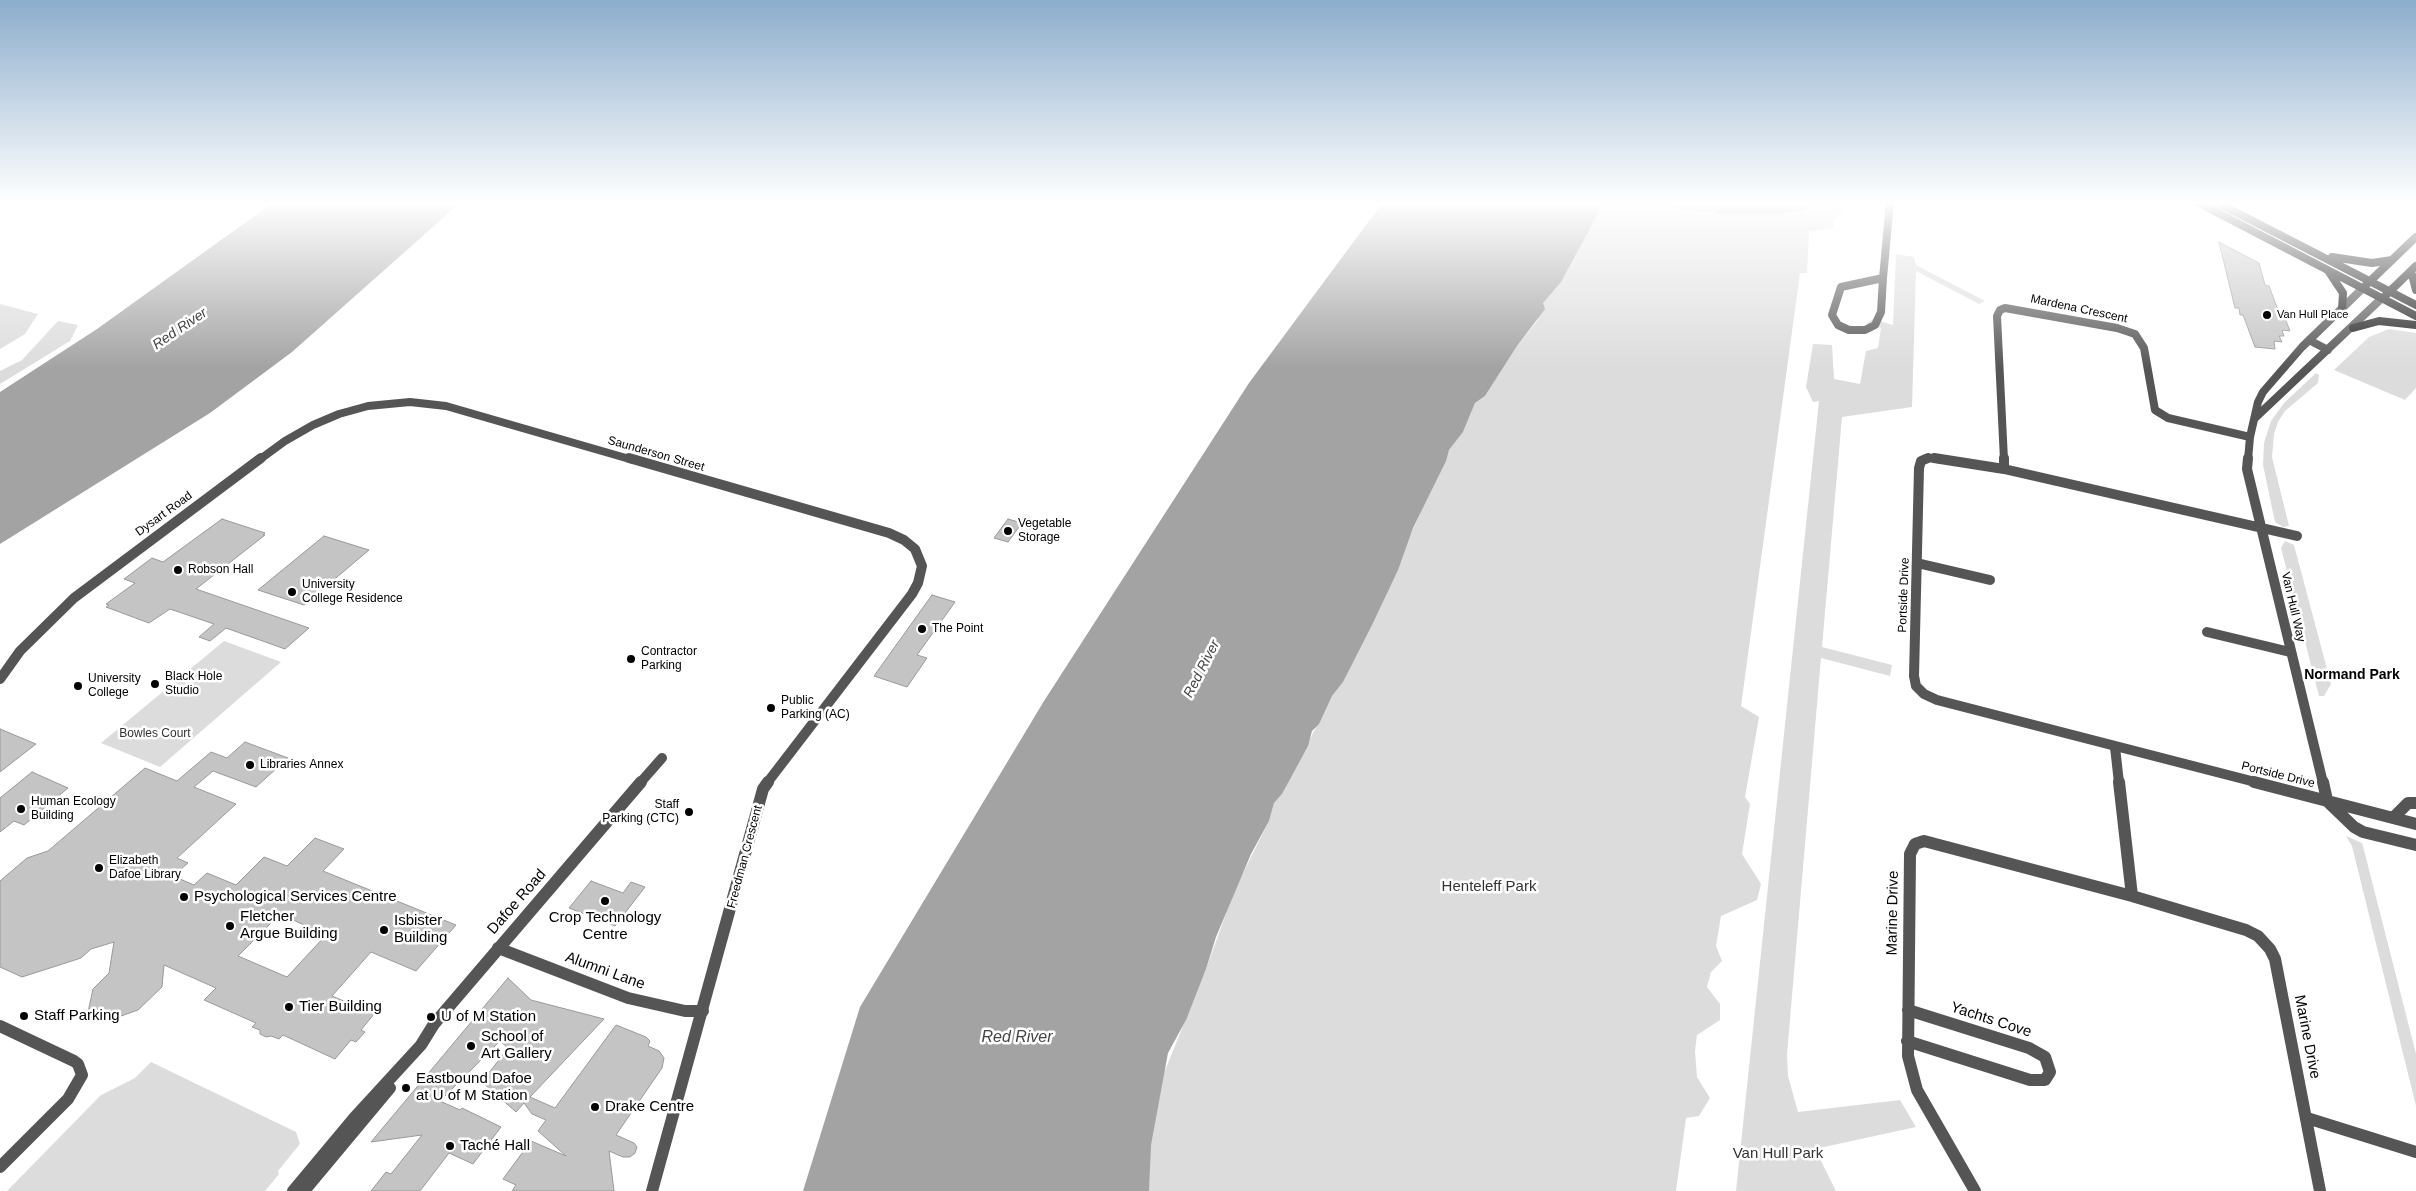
<!DOCTYPE html>
<meta charset="utf-8">
<style>
body{margin:0}
canvas{display:block;background:#fff}
</style>
<canvas width="2416" height="1191"></canvas>
<script>
const g = document.querySelector('canvas').getContext('2d');
g.lineJoin = 'round';
function paint(path, color) { g.fillStyle = color; g.fill(path, 'evenodd'); }
const poly = rows => new Path2D(rows.map(r => 'M' + r).join(''));
function trace(path, color, width, dash) { g.strokeStyle = color; g.lineWidth = width; g.lineCap = dash ? 'butt' : 'round'; g.setLineDash(dash || []); g.stroke(path); }
function write(font, color, halo, rows, align = 'center') {
  g.font = font + ' Helvetica,sans-serif'; g.lineWidth = 5; g.setLineDash([]); g.textBaseline = 'middle'; g.strokeStyle = halo; g.fillStyle = color; for (const [text, x, y, turn = 0] of rows) {
    g.save(); g.translate(x, y); g.rotate((+turn || 0) * Math.PI / 180); g.textAlign = isNaN(turn) ? turn : align; if (halo) g.strokeText(text, 0, 0); g.fillText(text, 0, 0); g.restore();
  }
}
paint(poly([
 [1602,202,1815,202,1846,208,1834,220,1833,228,1809,232,1807,273,1800,273,1741,706,1759,717,1745,797,1750,804,1742,854,1761,884,1757,900,1721,916,1716,946,1722,961,1711,972,1707,987,1720,1004,1720,1020,1697,1035,1695,1051,1697,1077,1710,1098,1699,1116,1686,1118,1676,1191,1135,1191,1145,1120,1206,969,1235,889,1269,821,1274,803,1282,794,1332,696,1343,682,1449,450,1463,432,1475,403,1485,396,1517,346,1537,321,1543,303,1560,282],
 [1896,254,1914,257,1916,265,1985,301,1979,304,1916,271,1912,407,1842,417,1822,647,1892,665,1890,676,1821,658,1787,1054,1788,1076,1798,1112,1900,1100,1916,1127,1815,1149,1836,1191,1736,1191,1819,401,1813,402,1806,387,1813,344,1832,345,1834,379,1860,384,1866,351,1878,348,1881,328,1866,324,1873,319,1893,325],
 [0,304,38,314,25,334,0,349],
 [58,321,78,325,70,341,0,384,0,371,22,360],
 [2389,329,2416,333,2416,388,2405,400,2334,370,2369,337],
 [2316,373,2319,375,2318,383,2285,411,2278,422,2274,434,2272,457,2289,526,2283,527,2275,522,2263,465,2264,443,2271,421,2284,403],
 [2285,541,2294,545,2331,684,2324,696,2319,696,2281,548],
 [224,641,281,662,160,767,101,743],
 [2346,836,2362,843,2365,854,2416,1054,2416,1106,2352,846],
 [151,1062,296,1132,300,1144,278,1171,279,1174,265,1191,7,1191,101,1095,135,1078]
]), '#dcdcdc');
paint(poly([
 [274,202,461,202,292,352,210,413,0,544,0,392,97,329],
 [1383,202,1601,202,1594,221,1561,282,1543,303,1545,309,1517,346,1485,396,1475,403,1463,432,1449,450,1446,461,1413,528,1398,570,1372,625,1343,682,1332,696,1319,724,1312,731,1308,746,1282,794,1274,803,1269,821,1251,854,1216,937,1206,969,1186,1020,1168,1053,1151,1145,1149,1191,803,1191,860,1007,1044,701,1249,383]
]), '#a3a3a3');
paint(poly([
 [1660,202,1706,202,1713,207,1710,211,1704,212,1668,207,1660,202],
 [1789,202,1810,202,1805,210,1780,214,1721,214,1715,213,1712,209,1715,205,1721,204,1789,202]
]), '#a3a3a3');
const building = poly([
 [2219,242,2259,263,2265,285,2269,286,2278,310,2282,311,2290,331,2282,330,2284,336,2279,336,2282,342,2274,341,2275,349,2255,347,2243,315,2240,315,2239,308,2235,308,2219,242],
 [222,519,265,533,263,535,265,535,196,589,309,628,285,649,226,628,210,641,199,637,214,624,170,609,149,623,106,607,109,605,106,604,135,583,124,579,152,558,163,562,222,519],
 [1008,519,1022,523,1008,542,994,538,1008,519],
 [324,536,369,550,304,605,258,590,324,536],
 [932,595,955,602,917,655,927,658,907,687,874,676,932,595],
 [0,729,36,744,0,772,0,729],
 [245,742,288,758,256,787,213,771,194,787,236,804,177,858,188,863,173,876,194,885,207,873,236,885,264,857,287,866,315,838,344,849,323,871,456,925,416,971,371,952,332,996,374,1014,361,1030,365,1032,356,1042,351,1040,335,1059,283,1035,279,1039,271,1036,266,1037,260,1034,260,1030,252,1027,256,1023,204,1000,216,988,164,965,162,987,138,1010,107,1021,88,1012,93,989,109,973,114,942,91,949,81,958,22,977,0,967,0,881,27,858,48,851,145,768,177,781,211,752,227,758,245,742],
 [280,914,326,935,287,977,238,956,280,914],
 [32,772,68,788,24,825,14,821,0,832,0,798,32,772],
 [591,881,623,893,631,882,645,887,615,926,569,908,591,881],
 [508,978,531,1000,604,1019,530,1097,555,1108,616,1025,646,1037,650,1041,648,1046,659,1051,664,1058,662,1068,616,1135,634,1143,637,1147,635,1153,630,1157,623,1157,609,1151,614,1191,512,1191,516,1185,503,1179,531,1141,566,1156,538,1131,546,1120,532,1114,524,1103,516,1112,482,1082,508,1048,500,1041,440,1101,460,1110,462,1108,501,1127,473,1164,449,1153,420,1191,371,1191,386,1172,391,1174,422,1135,371,1142,508,978]
]);
paint(building, '#c4c4c4');
trace(building, '#999', 1);
trace(poly([
 [1883,278,1881,312,1875,325,1865,330,1849,330,1838,325,1832,315,1841,287,1883,278],
 [1883,278,1890,202],
 [2309,340,2328,350],
 [2255,418,2382,298],
 [1924,460,1929,458,1944,460],
 [2004,460,1997,316,2000,310,2005,308,2117,328,2135,334,2144,348,2155,410,2168,418,2250,437],
 [2248,460,2250,437,2258,402,2263,392,2302,347,2363,288]
]), '#555', 8);
trace(poly([
 [1928,458,1921,461,1919,468,1914,676,1916,686,1924,694,1937,700,2259,783],
 [1934,458,2004,469,2297,536],
 [2004,458,2004,469],
 [2248,458,2247,469,2323,783],
 [1917,563,1990,580],
 [2207,632,2290,652],
 [2115,747,2119,783],
 [640,783,662,758]
]), '#555', 10);
trace(poly([
 [2119,782,2132,896],
 [2254,782,2416,824],
 [2323,782,2327,800],
 [2327,801,2354,827,2363,832,2416,845],
 [2393,818,2408,803,2416,803],
 [498,948,628,998,685,1011,703,1011],
 [0,1026,74,1061,78,1064,82,1075,68,1099,0,1167],
 [1907,1041,2030,1080,2045,1080,2050,1072,2045,1057,2029,1048,1908,1010],
 [2307,1118,2416,1152],
 [293,1191,354,1118,421,1045,434,1024,641,782],
 [304,1191,390,1088],
 [1975,1191,1917,1090,1908,1056,1910,854,1915,844,1924,841,2132,896,2246,930,2258,936,2270,949,2275,959,2320,1191]
]), '#555', 12);
trace(poly([
 [259,460,285,441,313,425,339,414,368,406,410,402,446,406,633,460]
]), '#555', 8);
trace(poly([
 [629,458,889,533,904,540,915,549,922,566,918,583,912,594,767,783],
 [0,679,20,651,74,598,261,458]
]), '#555', 10);
trace(poly([
 [652,1191,763,789,768,782]
]), '#555', 12);
trace(poly([
 [2197,202,2416,316],
 [2216,202,2416,305],
 [2332,257,2372,263,2392,260],
 [2411,271,2416,290],
 [2329,272,2343,293,2342,309],
 [2366,285,2416,237],
 [2386,295,2416,266],
 [2353,328,2379,321,2416,325]
]), '#222', 8);
const sky = g.createLinearGradient(0, 0, 0, 369);
sky.addColorStop(0, '#8cadcc');
sky.addColorStop(0.55, '#fff');
sky.addColorStop(1, '#ffffff00');
g.fillStyle = sky;
g.fillRect(0, 0, 2416, 369);
for (const [x, y, r, color] of [
 [2267,315,5,"#000"],
 [1008,531,5,"#000"],
 [178,570,5,"#000"],
 [292,592,5,"#000"],
 [922,629,5,"#000"],
 [631,659,5,"#000"],
 [155,684,5,"#000"],
 [78,686,5,"#000"],
 [771,708,5,"#000"],
 [250,765,5,"#000"],
 [21,809,5,"#000"],
 [689,812,5,"#000"],
 [99,868,5,"#000"],
 [184,897,5,"#000"],
 [605,901,5,"#000"],
 [230,926,5,"#000"],
 [384,930,5,"#000"],
 [289,1007,5,"#000"],
 [24,1016,5,"#000"],
 [431,1017,5,"#000"],
 [471,1046,5,"#000"],
 [406,1088,5,"#000"],
 [595,1107,5,"#000"],
 [450,1146,5,"#000"]
]) { const dot = new Path2D(); dot.arc(x, y, r, 0, 2 * Math.PI); g.fillStyle = color; g.fill(dot); trace(dot, '#fff', 2); }
write('11px', '#000', '#fff', [
 ["Van Hull Place",2277,315]
], 'left');
write('12px', '#000', '#fff', [
 ["Mardena Crescent",2079,309,12],
 ["Saunderson Street",656,454,16],
 ["Dysart Road",164,514,-36],
 ["Portside Drive",1904,595,-88],
 ["Van Hull Way",2293,607,77],
 ["Portside Drive",2278,775,14],
 ["Freedman Crescent",745,857,-75]
]);
write('12px', '#000', '#fff', [
 ["Vegetable",1018,524],
 ["Storage",1018,538],
 ["Robson Hall",188,570],
 ["University",302,585],
 ["College Residence",302,599],
 ["The Point",932,629],
 ["Contractor",641,652],
 ["Parking",641,666],
 ["Black Hole",165,677],
 ["Studio",165,691],
 ["University",88,679],
 ["College",88,693],
 ["Public",781,701],
 ["Parking (AC)",781,715],
 ["Libraries Annex",260,765],
 ["Human Ecology",31,802],
 ["Building",31,816],
 ["Staff",679,805,"right"],
 ["Parking (CTC)",679,819,"right"],
 ["Elizabeth",109,861],
 ["Dafoe Library",109,875]
], 'left');
write('12px', '#333', '#fff', [
 ["Bowles Court",155,734]
]);
write('italic 14px', '#444', '#fff', [
 ["Red River",180,329,-34],
 ["Red River",1202,669,-63]
]);
write('bold 14px', '#000', '#fff', [
 ["Normand Park",2352,675]
]);
write('15px', '#333', '#fff', [
 ["Henteleff Park",1489,887],
 ["Van Hull Park",1778,1154]
]);
write('15px', '#000', '#fff', [
 ["Psychological Services Centre",194,897],
 ["Fletcher",240,917],
 ["Argue Building",240,934],
 ["Crop Technology",605,918,"center"],
 ["Centre",605,935,"center"],
 ["Isbister",394,921],
 ["Building",394,938],
 ["Tier Building",299,1007],
 ["Staff Parking",34,1016],
 ["U of M Station",441,1017],
 ["School of",481,1037],
 ["Art Gallery",481,1054],
 ["Eastbound Dafoe",416,1079],
 ["at U of M Station",416,1096],
 ["Drake Centre",605,1107],
 ["Taché Hall",460,1146]
], 'left');
write('15px', '#000', '#fff', [
 ["Dafoe Road",517,902,-49],
 ["Marine Drive",1893,913,-89],
 ["Alumni Lane",605,971,20],
 ["Yachts Cove",1991,1020,18],
 ["Marine Drive",2307,1037,79]
]);
write('italic 16px', '#444', '#fff', [
 ["Red River",1017,1038]
]);
</script>
